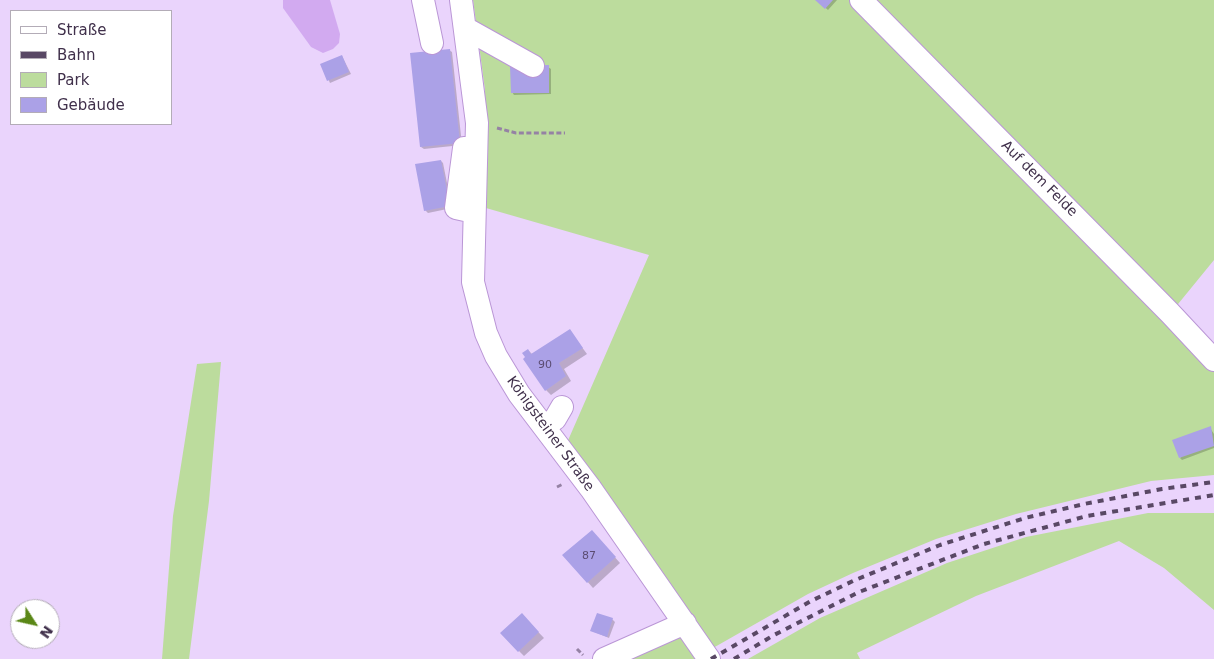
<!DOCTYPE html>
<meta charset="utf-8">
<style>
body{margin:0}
#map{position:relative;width:1214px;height:659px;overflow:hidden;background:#ead4fc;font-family:"DejaVu Sans",sans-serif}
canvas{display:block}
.legend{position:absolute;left:10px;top:10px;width:162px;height:115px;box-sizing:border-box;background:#fff;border:1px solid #b3acb7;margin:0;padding:6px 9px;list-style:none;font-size:15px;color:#40304b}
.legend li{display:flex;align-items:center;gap:10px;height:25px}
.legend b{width:25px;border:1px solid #b3acb7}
.north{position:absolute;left:10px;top:599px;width:50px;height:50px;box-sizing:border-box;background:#fff;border:1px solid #b3acb7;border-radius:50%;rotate:125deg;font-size:14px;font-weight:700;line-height:20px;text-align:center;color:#40304b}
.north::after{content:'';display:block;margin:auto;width:18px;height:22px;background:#5a8716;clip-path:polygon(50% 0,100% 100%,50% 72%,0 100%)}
</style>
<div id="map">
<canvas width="1214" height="659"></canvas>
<ul class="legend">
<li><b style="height:6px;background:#fff"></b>Straße</li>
<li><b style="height:6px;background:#594865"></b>Bahn</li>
<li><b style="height:14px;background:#bcdc9d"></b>Park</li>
<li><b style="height:14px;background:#aba1e7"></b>Gebäude</li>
</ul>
<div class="north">N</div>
</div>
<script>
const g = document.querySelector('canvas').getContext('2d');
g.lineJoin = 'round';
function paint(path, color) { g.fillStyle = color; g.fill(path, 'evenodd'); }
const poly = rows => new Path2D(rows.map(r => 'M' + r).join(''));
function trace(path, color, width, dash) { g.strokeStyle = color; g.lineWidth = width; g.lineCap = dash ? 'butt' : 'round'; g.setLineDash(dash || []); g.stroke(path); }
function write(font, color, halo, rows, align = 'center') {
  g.font = font + ' "DejaVu Sans",sans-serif'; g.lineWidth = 4; g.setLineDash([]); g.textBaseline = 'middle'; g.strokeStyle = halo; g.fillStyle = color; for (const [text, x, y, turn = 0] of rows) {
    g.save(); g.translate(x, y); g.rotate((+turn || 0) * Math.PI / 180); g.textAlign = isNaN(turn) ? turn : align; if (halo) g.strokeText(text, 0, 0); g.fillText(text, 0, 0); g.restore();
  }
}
paint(poly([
 [473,0,849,0,1214,371,1214,475,1151,481,1016,514,936,539,853,573,808,594,713,648,566,445,649,255,486,208,485,90],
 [866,0,1214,0,1214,260,1174,309],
 [221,362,209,501,189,659,162,659,173,516,197,364],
 [1148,513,1214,513,1214,610,1164,568,1119,541,976,596,857,653,860,659,748,659,820,618,947,563,1026,537],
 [675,635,683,639,698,659,612,659]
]), '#bcdc9d');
paint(poly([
 [283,0,330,0,340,34,339,43,333,49,323,53,311,47,283,8]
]), '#d2aaf0');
paint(poly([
 [817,0,837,0,828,10],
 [449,50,452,52,462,145,424,149,421,147],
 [342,56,351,74,330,83,322,65],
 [548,67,551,69,551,94,514,95,512,92],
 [441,161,443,163,452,208,428,213,425,210],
 [570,331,587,354,564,369,571,381,551,395,546,390,528,350,532,354],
 [1210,428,1214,434,1214,448,1182,460,1180,458],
 [597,537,620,563,593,588,564,555],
 [522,615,544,638,524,656,519,651],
 [612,619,615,622,609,638,592,631]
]), '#0003');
paint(poly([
 [815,0,833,0,825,9],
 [450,49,460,143,420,147,410,53],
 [342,55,349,72,327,81,320,64],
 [549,65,549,93,511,93,510,66],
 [441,160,450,206,424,211,415,164],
 [570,329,583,348,559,363,566,376,545,391,523,359,525,357,522,353,528,349,531,354],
 [1211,426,1214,446,1179,458,1172,440],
 [592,530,616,557,587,583,562,555],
 [522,613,539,632,518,652,500,633],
 [597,613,613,618,607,637,590,631]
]), '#aba1e7');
const minor = poly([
 [423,0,432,43],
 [461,0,477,123,473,282,486,333,496,356,519,394,591,489,709,659],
 [861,0,1170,313,1214,360],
 [465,28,533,66],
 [464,148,456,208,474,212],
 [544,426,555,419,562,407],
 [604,659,685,623]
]);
trace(minor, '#ba96d6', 24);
trace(poly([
 [497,128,516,133,565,133],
 [557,487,563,484],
 [577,649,583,655]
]), '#9582a4', 3, [5, 2.5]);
trace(minor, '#fff', 22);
trace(poly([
 [711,659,811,601,853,581,940,545,1025,518,1084,504,1162,489,1214,482],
 [734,659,774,635,859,592,984,544,1087,516,1214,495]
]), '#594865', 4, [6, 6]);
write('11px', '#5b4c72', null, [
 ["90",545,365],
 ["87",589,556]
]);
write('14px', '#40304b', '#fff', [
 ["Auf dem Felde",1039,179,45],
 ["Königsteiner Straße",550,434,54]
]);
</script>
